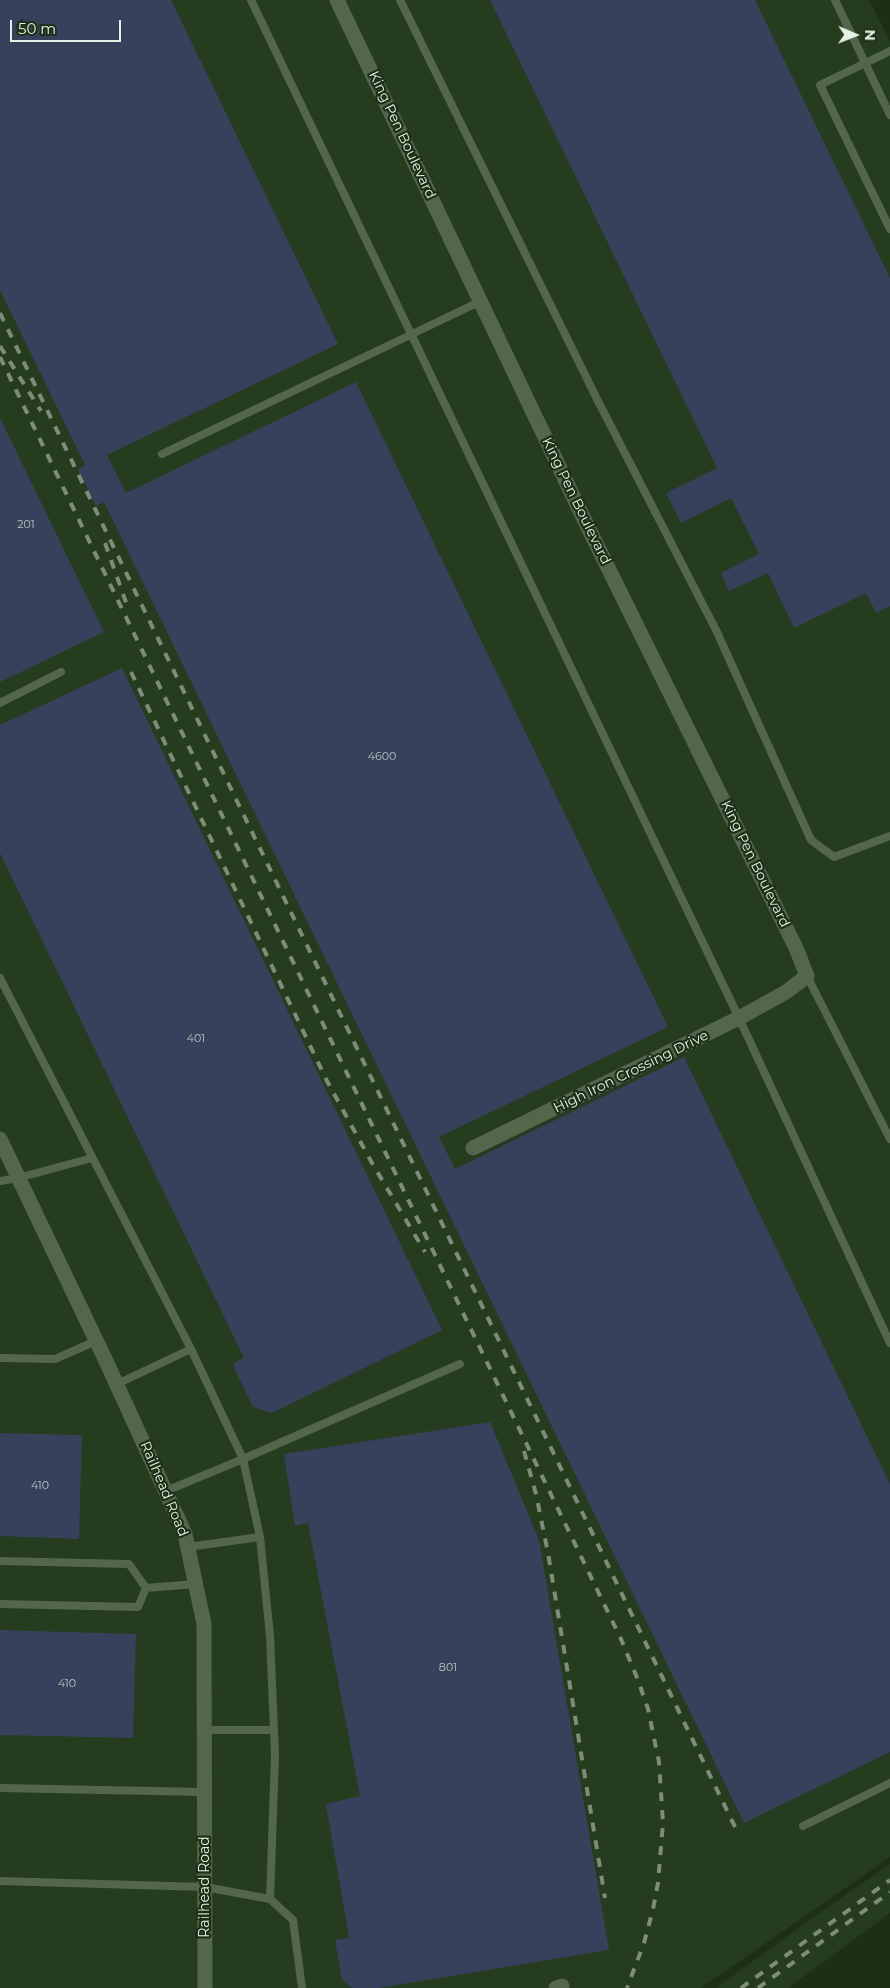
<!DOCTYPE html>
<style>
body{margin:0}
#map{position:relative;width:890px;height:1988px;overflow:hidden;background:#1d2f17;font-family:Montserrat,sans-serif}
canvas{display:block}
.north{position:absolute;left:830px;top:10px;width:50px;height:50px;-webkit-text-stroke:4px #1d2f17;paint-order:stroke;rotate:91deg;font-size:14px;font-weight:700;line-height:20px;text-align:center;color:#e5f1e2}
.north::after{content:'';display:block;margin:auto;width:18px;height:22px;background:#e5f1e2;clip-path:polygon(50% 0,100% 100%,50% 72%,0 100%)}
.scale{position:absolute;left:10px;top:20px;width:111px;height:22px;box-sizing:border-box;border:2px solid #e5f1e2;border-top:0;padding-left:6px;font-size:15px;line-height:18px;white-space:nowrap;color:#e5f1e2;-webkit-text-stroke:4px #1d2f17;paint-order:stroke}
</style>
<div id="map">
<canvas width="890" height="1988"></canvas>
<div class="north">N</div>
<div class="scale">50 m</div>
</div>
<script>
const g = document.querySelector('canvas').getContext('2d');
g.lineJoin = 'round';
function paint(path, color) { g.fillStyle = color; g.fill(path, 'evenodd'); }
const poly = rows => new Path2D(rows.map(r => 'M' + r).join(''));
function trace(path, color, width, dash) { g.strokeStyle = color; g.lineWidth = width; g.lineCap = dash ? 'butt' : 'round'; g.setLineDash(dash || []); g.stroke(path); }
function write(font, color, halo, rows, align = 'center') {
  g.font = font + ' Montserrat,sans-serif'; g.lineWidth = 4.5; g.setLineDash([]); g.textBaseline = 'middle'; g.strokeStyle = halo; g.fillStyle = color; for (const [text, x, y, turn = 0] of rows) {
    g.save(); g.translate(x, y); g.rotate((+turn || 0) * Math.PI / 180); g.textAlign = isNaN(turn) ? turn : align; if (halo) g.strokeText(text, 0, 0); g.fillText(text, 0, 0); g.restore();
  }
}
paint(poly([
 [0,0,869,0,890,41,890,1857,701,1988,0,1988],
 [890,1864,890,1913,788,1988,716,1988,808,1921]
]), '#263c1f');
paint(poly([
 [0,0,171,0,338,344,107,455,126,493,356,382,668,1027,439,1137,455,1169,684,1057,890,1484,890,1752,744,1823,104,502,96,506,78,469,85,465,0,290],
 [490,0,755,0,890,278,890,606,876,613,866,593,794,628,768,573,729,591,721,573,759,554,731,498,681,523,666,493,717,468],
 [0,418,104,632,0,682],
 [122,668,442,1330,272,1413,253,1407,235,1370,234,1363,244,1358,0,853,0,725],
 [490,1422,539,1540,609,1950,378,1988,352,1988,342,1980,335,1940,349,1938,326,1804,360,1796,308,1523,295,1526,284,1454],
 [0,1433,82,1435,79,1539,0,1536],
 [0,1630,136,1634,133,1738,0,1735]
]), '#36415b');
trace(poly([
 [251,0,739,1018,890,1343],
 [400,0,598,401,716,630,811,840,834,857,890,836],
 [835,0,890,115],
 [890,51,820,85,890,229],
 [162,454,481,301],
 [0,703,61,672],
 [807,976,890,1139],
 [0,978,191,1349,243,1459,166,1491],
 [0,1181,18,1178,92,1158],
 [0,1358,55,1359,96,1341],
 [117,1384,191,1349],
 [188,1547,260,1537],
 [0,1561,129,1564,146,1588,195,1584],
 [0,1604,138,1607,146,1588],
 [204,1730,274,1730],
 [0,1788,205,1792],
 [803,1826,890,1783],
 [0,1881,205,1887,270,1899,275,1755,270,1636,260,1537,243,1459,460,1364],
 [270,1899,293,1920,302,1988]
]), '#53674d', 8);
trace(poly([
 [337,0,583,517,796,948,807,976,786,992,739,1018,473,1148],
 [0,1139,106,1361,185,1534,204,1624,205,1988],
 [556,1988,562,1986]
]), '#53674d', 15);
trace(poly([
 [0,313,736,1829],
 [0,346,41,411],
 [0,357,621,1639,638,1680,648,1709,659,1762,663,1823,658,1883,653,1909,644,1943,627,1988],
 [105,543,129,611],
 [131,672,327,1081,372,1163,425,1252],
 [524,1451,536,1494,548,1553,605,1898],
 [741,1988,890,1880],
 [758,1988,890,1892]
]), '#7e8d79', 4, [9, 9]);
write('11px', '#b9c5c0', null, [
 ["201",26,525],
 ["4600",382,757],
 ["401",196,1039],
 ["410",40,1486],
 ["801",448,1668],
 ["410",67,1684]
]);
write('14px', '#e5f1e2', '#1d2f17', [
 ["King Pen Boulevard",402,135,65],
 ["King Pen Boulevard",576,501,64],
 ["King Pen Boulevard",755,864,64],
 ["High Iron Crossing Drive",631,1072,-26],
 ["Railhead Road",164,1489,67],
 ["Railhead Road",205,1887,-90]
]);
</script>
